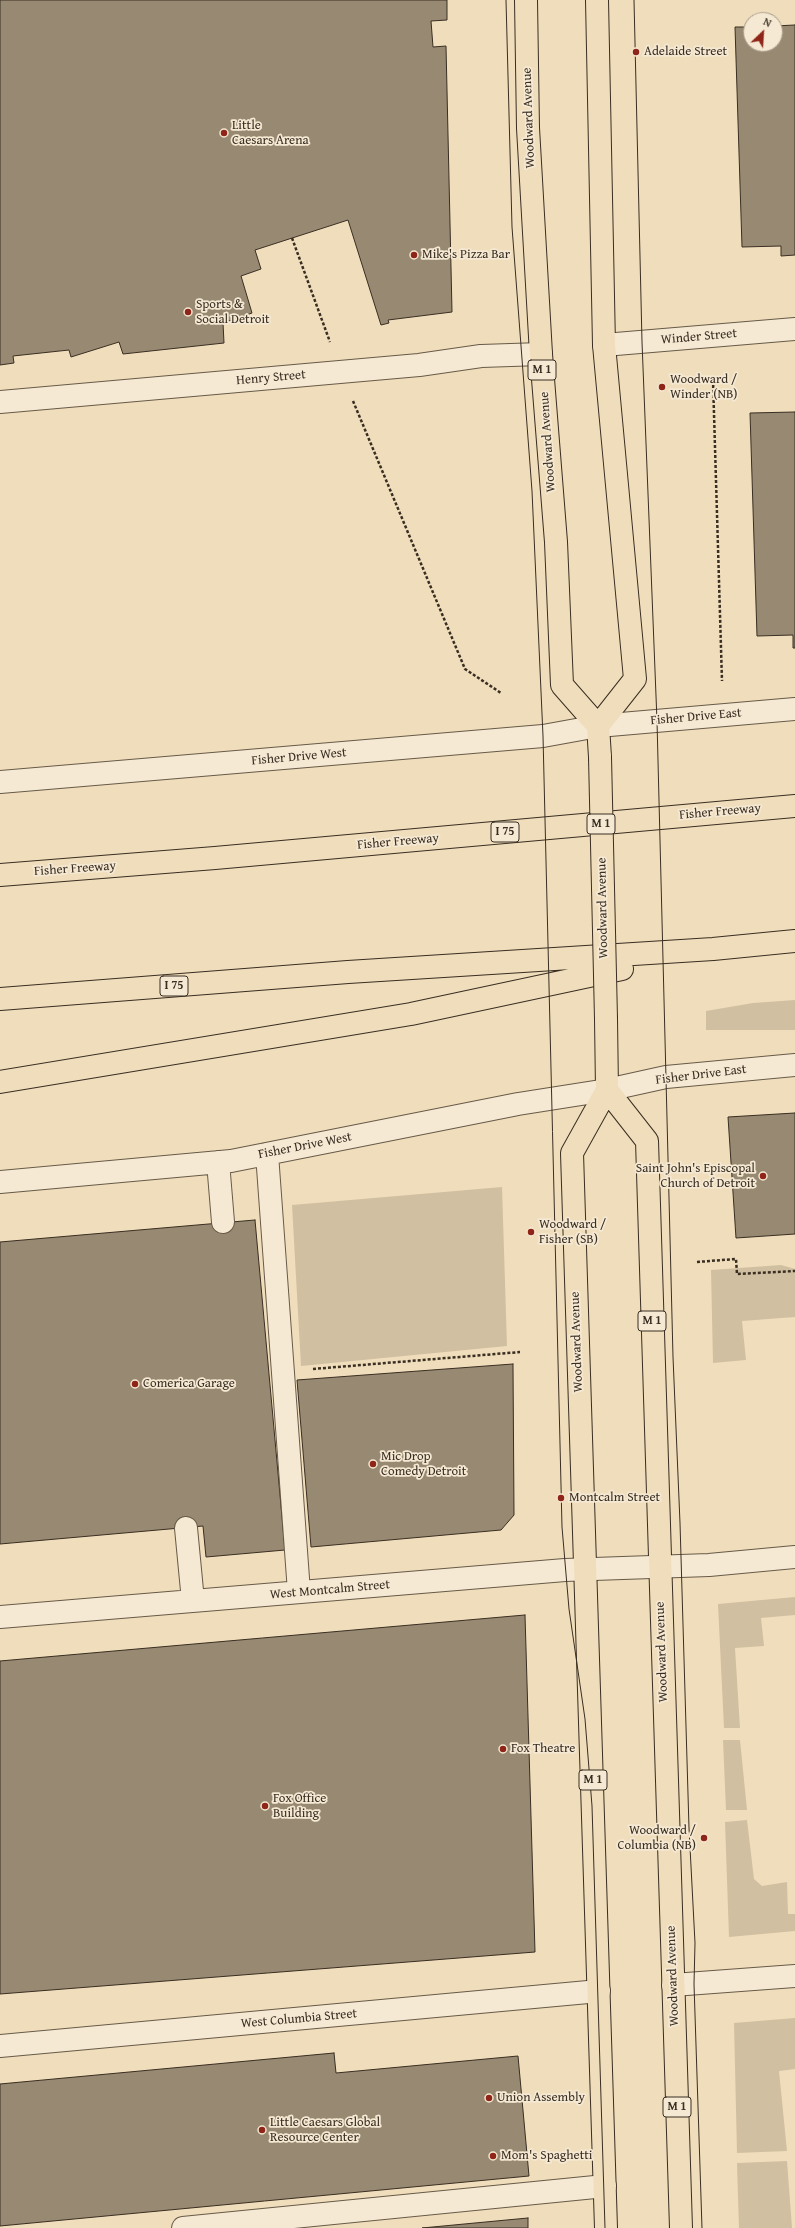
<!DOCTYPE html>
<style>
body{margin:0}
#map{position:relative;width:795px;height:2228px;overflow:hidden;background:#f0ddbb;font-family:"Gentium Book Plus",serif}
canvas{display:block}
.north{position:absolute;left:743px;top:12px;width:40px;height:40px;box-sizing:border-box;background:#f5e9d3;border:1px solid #aa9e8c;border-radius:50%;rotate:25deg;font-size:11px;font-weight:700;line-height:16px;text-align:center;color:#392e22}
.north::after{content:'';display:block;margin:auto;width:14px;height:18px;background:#8f2418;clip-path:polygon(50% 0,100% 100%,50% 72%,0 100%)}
</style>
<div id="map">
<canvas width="795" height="2228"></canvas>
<div class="north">N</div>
</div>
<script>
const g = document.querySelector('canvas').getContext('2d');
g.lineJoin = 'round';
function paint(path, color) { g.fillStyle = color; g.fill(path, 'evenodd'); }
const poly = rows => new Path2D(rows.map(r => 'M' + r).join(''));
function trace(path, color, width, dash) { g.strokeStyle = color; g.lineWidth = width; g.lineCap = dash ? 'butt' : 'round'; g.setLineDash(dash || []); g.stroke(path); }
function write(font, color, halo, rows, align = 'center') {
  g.font = font + ' "Gentium Book Plus",serif'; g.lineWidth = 3.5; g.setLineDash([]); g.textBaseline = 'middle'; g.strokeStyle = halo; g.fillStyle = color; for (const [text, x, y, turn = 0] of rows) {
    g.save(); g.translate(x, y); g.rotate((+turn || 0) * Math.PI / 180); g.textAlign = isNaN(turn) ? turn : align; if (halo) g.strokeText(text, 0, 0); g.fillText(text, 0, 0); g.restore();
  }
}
paint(poly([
 [795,1000,795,1030,706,1030,706,1011,753,1003],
 [502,1187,507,1346,301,1366,292,1205],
 [781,1265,795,1269,795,1317,742,1321,746,1360,713,1363,711,1270],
 [795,1597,795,1615,761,1618,764,1646,735,1648,740,1728,724,1728,718,1604],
 [723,1740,740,1740,747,1810,726,1810],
 [747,1820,754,1879,762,1886,787,1882,788,1914,795,1914,795,1931,729,1937,725,1822],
 [795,2018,795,2069,779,2071,787,2151,737,2153,734,2023],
 [787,2161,792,2228,739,2228,737,2163]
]), '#d1bfa1');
const building = poly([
 [0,0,447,0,447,20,431,21,433,47,446,46,452,312,388,320,389,323,381,325,348,220,255,250,261,269,241,276,252,313,223,323,224,343,123,354,119,342,71,357,69,350,13,356,14,363,0,365,0,0],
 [795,25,795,255,781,256,781,246,742,247,735,27,751,27,751,44,775,44,775,26,795,25],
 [795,412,795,648,793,648,793,635,757,636,750,413,795,412],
 [795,1113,795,1234,736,1238,728,1117,795,1113],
 [255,1220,285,1550,206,1557,203,1526,0,1544,0,1242,255,1220],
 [513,1364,514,1515,501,1530,311,1547,297,1380,513,1364],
 [525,1615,535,1952,0,1994,0,1661,525,1615],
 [334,2053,336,2073,518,2056,529,2176,0,2226,0,2084,334,2053],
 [528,2218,528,2228,422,2228,528,2218]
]);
paint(building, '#988972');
trace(building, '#392e22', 1);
const minor = poly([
 [604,345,795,329],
 [0,402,419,365,481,356,541,354],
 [0,782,543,736,598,726,795,709],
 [267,1154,299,1592],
 [218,1162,223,1222],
 [0,1182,231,1161,518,1104,607,1090,666,1077,795,1065],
 [186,1528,193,1601],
 [0,1617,565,1570,709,1565,795,1557],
 [673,1985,795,1976],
 [0,2046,599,1991],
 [183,2228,605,2186]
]);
const major = poly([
 [526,0,528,128,541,354,556,542,562,685,598,726,600,757],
 [597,0,604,345,635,679,598,726],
 [606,1019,607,1090,572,1153,606,2228],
 [607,1090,647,1141,681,2228]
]);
const highway = poly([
 [0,875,215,858,795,806],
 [0,999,348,972,713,949,795,941],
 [0,1082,411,1014,622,969]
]);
trace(minor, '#675a48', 24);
trace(major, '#392e22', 24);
trace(highway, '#392e22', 24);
trace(poly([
 [292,238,330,342],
 [713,380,722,681],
 [353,401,465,669,501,693],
 [697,1262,736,1259,737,1274,795,1271],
 [313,1369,520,1352]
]), '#392e22', 2.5, [3, 2]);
trace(minor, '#f5e9d3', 22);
trace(major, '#f0ddbb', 22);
trace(highway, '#f0ddbb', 22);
trace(poly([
 [506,0,512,227,532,491,543,736,562,1527,569,1609,585,1719,592,1806,605,2228],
 [634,0,642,342,657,721,673,1357,680,1523,689,1828,695,1943,694,1984,702,2228]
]), '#392e22', 1);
const majorBridge = poly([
 [600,757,606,1019]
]);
trace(majorBridge, '#392e22', 24, []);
trace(majorBridge, '#f0ddbb', 22);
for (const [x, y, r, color] of [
 [636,52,4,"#8f2418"],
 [224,133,4,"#8f2418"],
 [414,255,4,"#8f2418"],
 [188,312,4,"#8f2418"],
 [662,387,4,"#8f2418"],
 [763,1176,4,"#8f2418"],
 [531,1232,4,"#8f2418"],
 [135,1384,4,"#8f2418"],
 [373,1464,4,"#8f2418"],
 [561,1498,4,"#8f2418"],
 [503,1749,4,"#8f2418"],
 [265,1806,4,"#8f2418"],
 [704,1838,4,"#8f2418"],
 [489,2098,4,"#8f2418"],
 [262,2130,4,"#8f2418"],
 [493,2156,4,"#8f2418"]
]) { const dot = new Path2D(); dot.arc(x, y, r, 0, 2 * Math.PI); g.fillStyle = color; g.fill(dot); trace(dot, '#f5e9d3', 1.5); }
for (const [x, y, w] of [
 [542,370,28],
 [601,824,28],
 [505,832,28],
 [174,986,28],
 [652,1321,28],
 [593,1780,28],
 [677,2107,28]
]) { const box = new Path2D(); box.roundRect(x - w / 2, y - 10, w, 20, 3); g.fillStyle = '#f5e9d3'; g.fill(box); trace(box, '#392e22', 1); }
write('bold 12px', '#392e22', null, [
 ["M 1",542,370],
 ["M 1",601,824],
 ["I 75",505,832],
 ["I 75",174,986],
 ["M 1",652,1321],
 ["M 1",593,1780],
 ["M 1",677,2107]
]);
write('13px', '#392e22', '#f5e9d3', [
 ["Adelaide Street",644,52],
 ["Little",232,126],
 ["Caesars Arena",232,141],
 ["Mike's Pizza Bar",422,255],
 ["Sports &",196,305],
 ["Social Detroit",196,320],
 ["Woodward /",670,380],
 ["Winder (NB)",670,395],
 ["Saint John's Episcopal",755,1169,"right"],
 ["Church of Detroit",755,1184,"right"],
 ["Woodward /",539,1225],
 ["Fisher (SB)",539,1240],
 ["Comerica Garage",143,1384],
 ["Mic Drop",381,1457],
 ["Comedy Detroit",381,1472],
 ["Montcalm Street",569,1498],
 ["Fox Theatre",511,1749],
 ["Fox Office",273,1799],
 ["Building",273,1814],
 ["Woodward /",696,1831,"right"],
 ["Columbia (NB)",696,1846,"right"],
 ["Union Assembly",497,2098],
 ["Little Caesars Global",270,2123],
 ["Resource Center",270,2138],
 ["Mom's Spaghetti",501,2156]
], 'left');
write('13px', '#392e22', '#f5e9d3', [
 ["Woodward Avenue",529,118,-92],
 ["Winder Street",699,337,-5],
 ["Henry Street",271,378,-5],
 ["Woodward Avenue",548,442,-94],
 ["Fisher Drive East",696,717,-5],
 ["Fisher Drive West",299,757,-5],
 ["Fisher Freeway",720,812,-5],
 ["Fisher Freeway",398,842,-5],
 ["Fisher Freeway",75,869,-4],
 ["Woodward Avenue",603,908,-91],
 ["Fisher Drive East",701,1075,-7],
 ["Fisher Drive West",305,1146,-11],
 ["Woodward Avenue",577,1342,-92],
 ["West Montcalm Street",330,1590,-5],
 ["Woodward Avenue",662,1652,-92],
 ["Woodward Avenue",673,1976,-92],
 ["West Columbia Street",299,2019,-5]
]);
</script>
